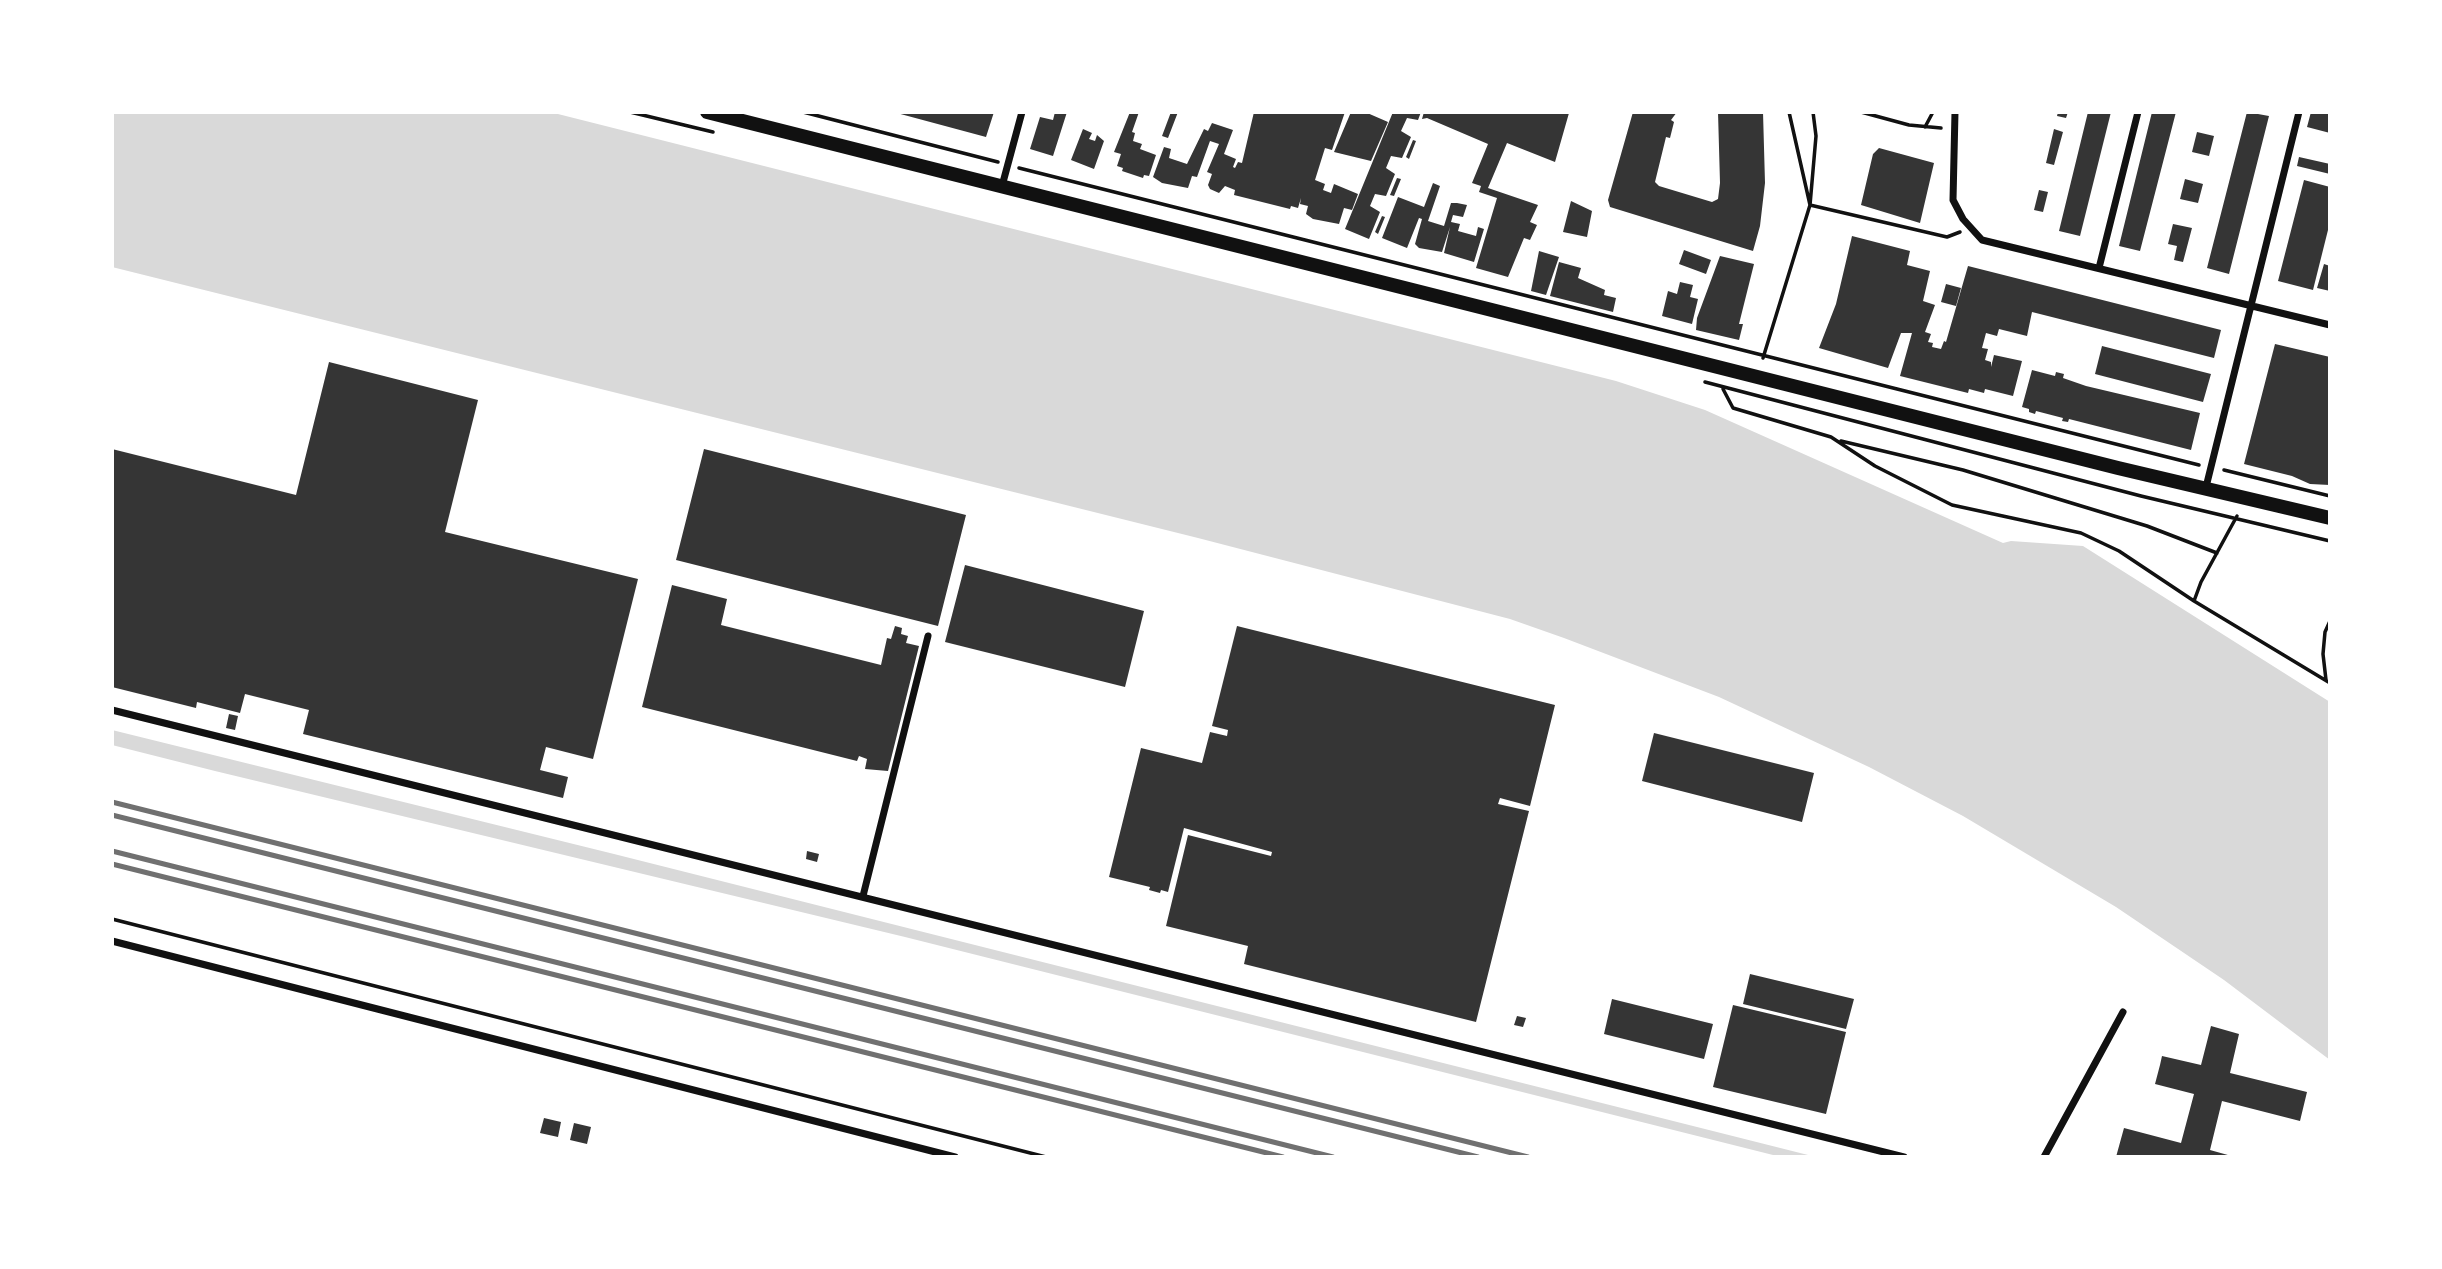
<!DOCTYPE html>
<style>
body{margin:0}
#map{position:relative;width:2442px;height:1269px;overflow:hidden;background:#fff;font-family:Bitter,serif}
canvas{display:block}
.frame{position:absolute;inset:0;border:114px solid #fff;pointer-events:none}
</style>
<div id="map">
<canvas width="2442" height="1269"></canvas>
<div class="frame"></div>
</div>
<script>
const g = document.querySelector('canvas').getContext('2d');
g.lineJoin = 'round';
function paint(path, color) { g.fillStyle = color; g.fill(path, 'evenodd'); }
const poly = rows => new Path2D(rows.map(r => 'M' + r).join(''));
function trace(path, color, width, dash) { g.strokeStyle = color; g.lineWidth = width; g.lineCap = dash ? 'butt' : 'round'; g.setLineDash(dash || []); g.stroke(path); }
paint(poly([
 [112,112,550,112,1616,381,1705,410,2003,543,2011,541,2083,546,2330,702,2330,1060,2224,980,2116,907,1963,816,1869,767,1719,697,1564,638,1510,619,1198,538,112,267],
 [112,730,614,854,1816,1157,1781,1157,905,937,215,771,112,745]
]), '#d9d9d9');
paint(poly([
 [893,112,994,112,986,137],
 [1055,112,1067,112,1053,156,1030,149,1040,117,1053,120],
 [1130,112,1139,112,1132,132,1135,133,1133,141,1142,144,1140,149,1156,155,1149,176,1144,175,1143,178,1122,171,1123,168,1117,166,1121,154,1114,152],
 [1171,112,1178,112,1168,138,1162,136],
 [1254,112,1345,112,1332,150,1325,148,1315,180,1325,184,1323,190,1331,193,1334,184,1358,194,1352,210,1344,208,1339,224,1313,219,1306,214,1308,206,1300,204,1301,198,1298,208,1291,206,1290,209,1234,195,1235,190,1225,186,1219,193,1210,189,1208,185,1212,174,1207,172,1219,144,1210,141,1197,177,1192,176,1188,188,1162,183,1153,177,1164,147,1171,149,1169,158,1187,164,1204,129,1208,131,1212,123,1233,130,1224,154,1236,159,1233,167,1235,168,1238,162,1242,163],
 [1351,112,1365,112,1388,122,1371,161,1334,152],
 [1393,112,1421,112,1418,120,1407,118,1401,131,1411,137,1402,158,1391,156,1386,168,1395,174,1386,196,1375,194,1370,206,1380,212,1369,239,1345,229],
 [1424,112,1569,113,1555,162,1507,143,1488,188,1538,205,1530,222,1537,225,1530,240,1524,238,1508,277,1476,268,1497,198,1479,192,1481,186,1472,183,1488,144,1427,118,1422,119],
 [1633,112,1677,112,1671,120,1674,122,1670,138,1666,137,1655,182,1659,186,1712,202,1718,199,1720,183,1718,112,1763,112,1765,183,1760,226,1753,251,1610,207,1608,200],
 [2058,112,2068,112,2066,118,2057,116],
 [2088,112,2111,112,2080,236,2059,231],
 [2152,112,2176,112,2140,251,2119,246],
 [2247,112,2269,116,2229,274,2207,268],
 [2311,112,2330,112,2330,133,2307,127],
 [1083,129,1092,133,1089,139,1095,141,1097,135,1104,141,1094,169,1071,160],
 [2054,129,2063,132,2054,165,2046,163],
 [2197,132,2214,136,2209,156,2192,152],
 [1413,140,1416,141,1409,159,1406,157],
 [1879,148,1934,163,1920,223,1861,205,1873,154],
 [2299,157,2330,164,2330,174,2297,166],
 [1397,178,1401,179,1394,196,1390,195],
 [2185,179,2203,184,2198,203,2180,199],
 [2304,180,2330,187,2330,222,2313,290,2278,281],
 [1433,183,1440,186,1428,221,1444,226,1451,203,1457,203,1467,205,1463,217,1453,215,1451,222,1460,224,1458,231,1476,236,1478,227,1484,229,1474,262,1444,253,1450,227,1442,252,1419,248,1415,244,1422,219,1419,218,1407,248,1382,238,1398,197,1424,207],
 [2039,190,2048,192,2043,212,2034,210],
 [1571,201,1592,211,1587,237,1563,232],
 [1382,216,1385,217,1378,234,1375,232],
 [2173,224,2192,228,2183,262,2174,260,2177,246,2168,244],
 [1852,236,1910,251,1907,265,1930,271,1923,301,1935,305,1925,332,1931,334,1928,342,1933,343,1932,347,1941,349,1944,341,1946,342,1968,266,2221,330,2214,358,2032,312,2027,336,1999,329,1997,336,1986,333,1982,348,1988,349,1985,360,1991,362,1991,367,1994,355,2022,361,2013,396,1985,389,1984,393,1969,389,1968,393,1900,376,1912,333,1901,333,1888,368,1819,348,1836,304],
 [1684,250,1711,260,1706,274,1679,264],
 [1539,251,1559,257,1546,295,1531,291],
 [1720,256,1754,264,1739,324,1743,324,1739,340,1696,330,1697,318],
 [1559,262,1581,268,1578,278,1605,290,1604,295,1616,298,1613,312,1550,296],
 [2324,264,2330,266,2330,291,2317,288],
 [1680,282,1693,285,1690,297,1698,299,1692,324,1662,316,1668,291,1677,294],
 [1946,284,1961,288,1956,306,1941,302],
 [2275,344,2330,357,2330,485,2310,484,2292,476,2244,464],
 [2102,346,2211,374,2203,402,2095,374],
 [329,362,478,400,445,532,638,579,593,759,546,747,540,770,568,777,563,798,303,734,309,710,245,694,240,713,197,702,196,708,112,687,112,449,296,495],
 [2032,370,2055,376,2056,372,2064,374,2063,378,2086,386,2200,413,2191,450,2069,419,2068,422,2062,421,2063,418,2036,411,2035,414,2029,412,2029,409,2022,407],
 [704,449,966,515,938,626,676,560],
 [965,565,1144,611,1125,687,945,642],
 [672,585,727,599,721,625,881,665,887,638,891,639,895,626,902,628,901,634,908,636,906,643,919,646,888,771,865,769,867,759,859,756,857,761,642,707],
 [1237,626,1555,705,1530,806,1500,798,1498,804,1529,811,1476,1022,1244,964,1248,946,1166,926,1188,835,1271,856,1272,852,1184,828,1168,892,1161,890,1160,893,1149,890,1150,887,1109,877,1141,748,1202,763,1210,732,1227,736,1228,730,1212,726],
 [229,714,238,716,235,730,226,728],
 [1654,733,1814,773,1802,822,1642,781],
 [807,851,819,854,817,862,806,859],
 [1750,974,1854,999,1846,1029,1743,1004],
 [1612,999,1713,1024,1704,1059,1604,1034],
 [1733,1005,1846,1032,1826,1114,1713,1087],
 [1517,1016,1526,1018,1523,1027,1514,1025],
 [2211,1026,2239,1034,2230,1073,2307,1092,2300,1121,2222,1101,2210,1150,2235,1157,2116,1157,2124,1128,2181,1143,2194,1094,2155,1084,2160,1065,2162,1056,2201,1065],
 [544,1118,561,1122,558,1137,540,1133],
 [574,1123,591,1127,587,1144,570,1140]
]), '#353535');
trace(poly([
 [630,112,713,132],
 [803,112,998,162],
 [1789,112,1810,205,1947,237,1960,232],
 [1861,112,1909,125,1941,128],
 [1925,127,1933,112],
 [1019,168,2199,465],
 [1763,358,1810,205,1816,136,1813,112],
 [1705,382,2141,496,2330,541],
 [1723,389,1733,408,1831,437,1875,466,1952,505,2081,533,2119,551,2194,601,2330,683],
 [1841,441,1963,470,2147,526,2217,553],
 [2224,470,2330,496],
 [2194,601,2201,582,2237,516],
 [2326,680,2323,654,2325,632,2330,621],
 [112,919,1046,1157]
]), '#111', 3.5);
trace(poly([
 [1955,112,1953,200,1963,219,1982,240,2330,325],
 [1002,186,1022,112],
 [2099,268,2138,112],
 [2206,487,2299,112],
 [112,710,1904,1157],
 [863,896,928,636],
 [112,941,955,1157],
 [2044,1157,2123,1012]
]), '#111', 7);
trace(poly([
 [707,112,2118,468,2330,518]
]), '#111', 14);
trace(poly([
 [112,802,1528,1157],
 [112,815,1478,1157],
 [112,851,1333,1157],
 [112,864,1283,1157]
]), '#707070', 5);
</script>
